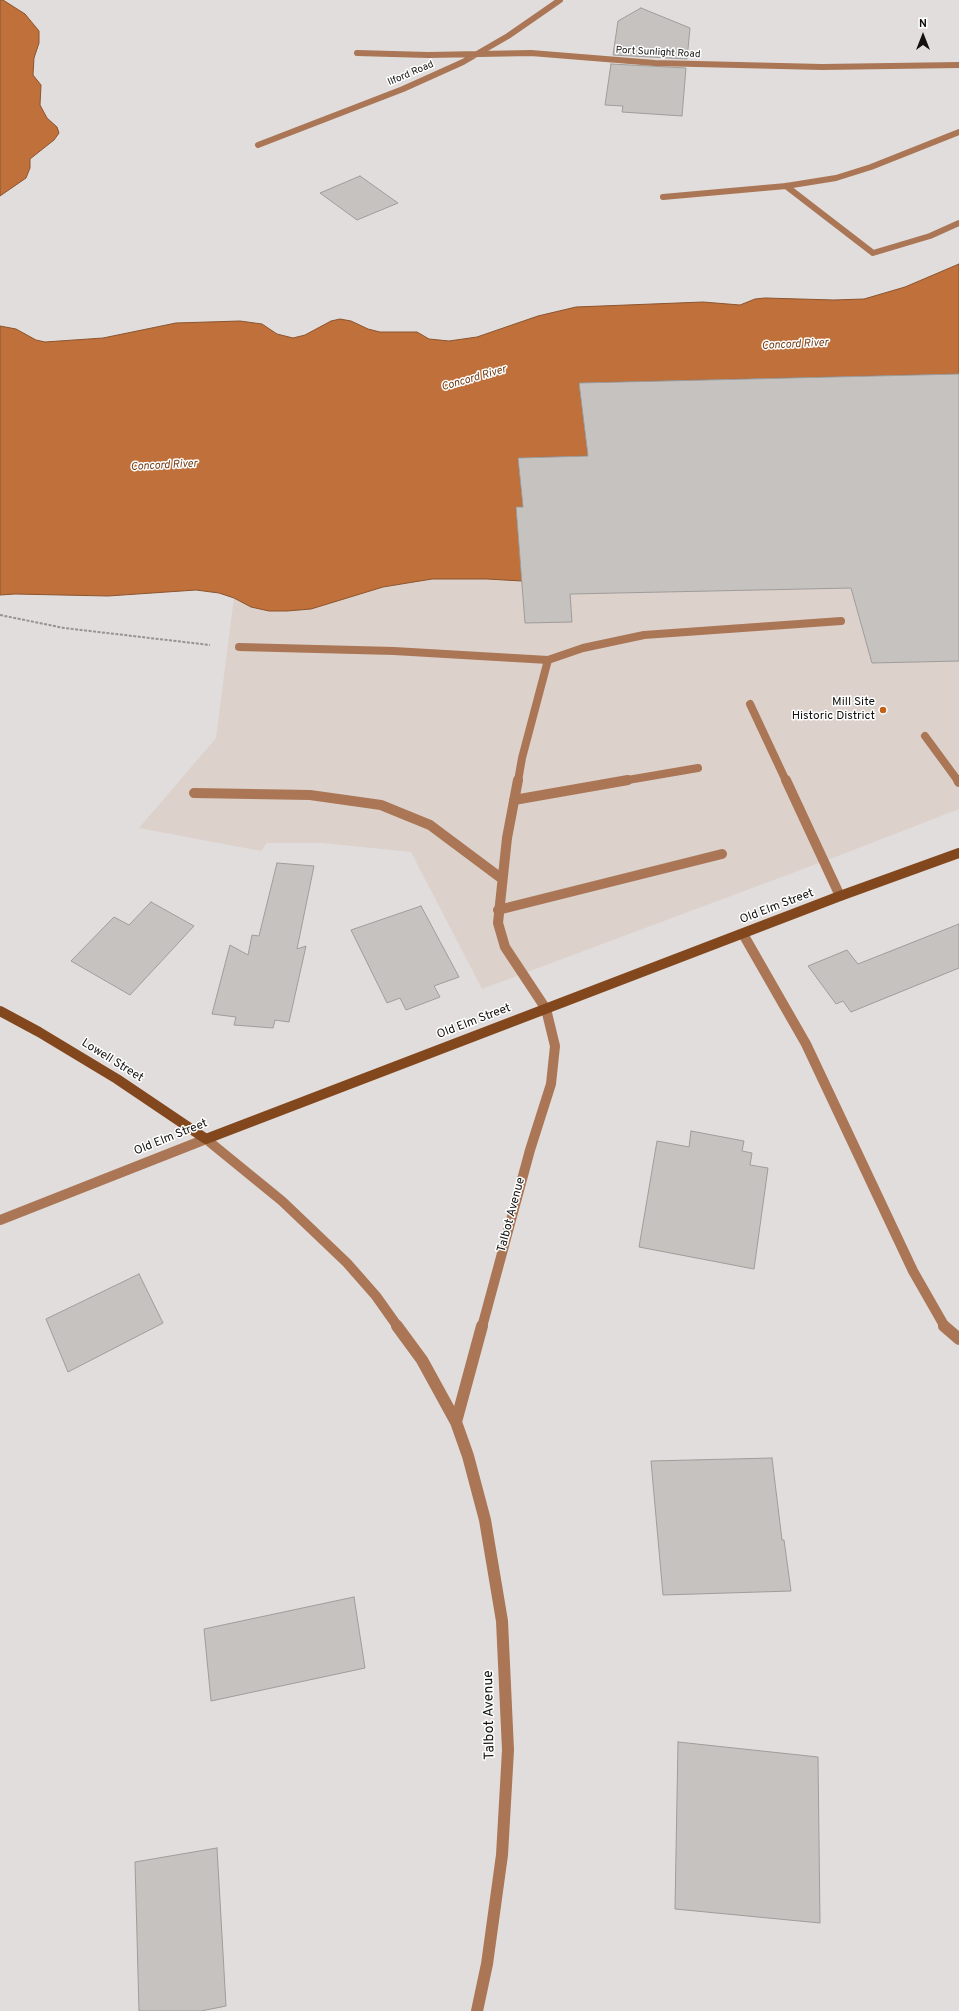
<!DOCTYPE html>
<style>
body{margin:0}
#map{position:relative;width:959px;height:2011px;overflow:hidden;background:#e1dddc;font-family:Overpass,sans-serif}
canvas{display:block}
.north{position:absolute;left:903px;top:16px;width:40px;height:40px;-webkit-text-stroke:3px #fff;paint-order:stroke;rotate:0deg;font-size:11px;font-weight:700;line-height:16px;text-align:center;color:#121110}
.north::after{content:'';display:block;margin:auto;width:14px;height:18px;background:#121110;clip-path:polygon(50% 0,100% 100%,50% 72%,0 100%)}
</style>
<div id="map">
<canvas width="959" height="2011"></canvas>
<div class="north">N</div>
</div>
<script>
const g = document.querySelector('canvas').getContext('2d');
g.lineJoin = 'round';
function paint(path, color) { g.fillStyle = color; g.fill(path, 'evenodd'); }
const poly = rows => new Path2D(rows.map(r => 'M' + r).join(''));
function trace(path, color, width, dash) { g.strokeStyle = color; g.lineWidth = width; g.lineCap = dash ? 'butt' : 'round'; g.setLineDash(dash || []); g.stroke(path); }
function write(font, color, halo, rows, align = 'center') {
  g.font = font + ' Overpass,sans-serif'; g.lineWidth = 3; g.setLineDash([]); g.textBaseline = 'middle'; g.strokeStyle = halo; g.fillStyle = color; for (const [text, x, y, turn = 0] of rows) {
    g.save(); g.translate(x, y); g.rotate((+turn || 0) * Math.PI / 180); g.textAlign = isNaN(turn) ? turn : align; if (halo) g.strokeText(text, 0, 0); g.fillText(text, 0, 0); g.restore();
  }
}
paint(poly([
 [959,374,959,809,843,854,482,989,411,852,322,843,267,843,261,851,139,828,216,738,234,598,252,607,269,611,287,611,311,609,383,587,432,579,487,579,522,581,516,507,522,507,518,458,579,383]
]), '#dcd1cb');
const water = poly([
 [0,0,3,0,25,14,39,31,39,43,34,58,33,75,41,85,40,105,47,118,57,127,59,133,54,140,30,159,30,168,26,178,0,196,0,0],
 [959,264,959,374,579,383,588,456,518,458,523,507,516,507,522,581,487,579,432,579,383,587,311,609,287,611,269,611,251,607,234,598,219,593,196,590,108,596,15,594,0,595,0,326,16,329,36,340,45,342,103,338,176,323,240,321,262,324,277,334,293,338,305,335,331,321,340,319,351,321,368,329,380,332,417,332,429,339,449,341,477,337,538,316,576,307,703,302,740,305,755,299,765,298,834,300,864,299,905,287,959,264]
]);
paint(water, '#bf703b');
trace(water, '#8b542e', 1);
const building = poly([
 [641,8,690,28,687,59,613,55,618,21,641,8],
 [611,64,686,68,682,116,622,112,623,106,605,105,611,64],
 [360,176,398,203,357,220,320,193,360,176],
 [959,374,959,661,872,663,851,588,570,594,572,622,525,623,516,507,523,507,518,458,588,456,579,383,959,374],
 [277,863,314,866,297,949,306,946,289,1022,275,1020,273,1028,234,1025,236,1017,212,1014,230,945,248,955,252,935,259,936,277,863],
 [151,902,194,926,130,995,71,961,114,917,129,925,151,902],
 [421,906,459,977,434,986,440,997,406,1010,400,998,387,1003,351,930,421,906],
 [959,924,959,968,851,1012,843,1001,836,1004,808,966,847,950,858,964,959,924],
 [691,1131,744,1141,742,1151,752,1153,750,1165,768,1168,754,1269,639,1247,657,1141,689,1147,691,1131],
 [139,1274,163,1323,68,1372,46,1319,139,1274],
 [772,1458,782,1540,784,1540,791,1591,663,1595,651,1461,772,1458],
 [354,1597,365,1668,211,1701,204,1629,354,1597],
 [678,1742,818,1757,820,1923,675,1909,678,1742],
 [217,1848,226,2006,201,2011,139,2011,135,1862,217,1848]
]);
paint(building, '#c5c2c0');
trace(building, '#9f9c9a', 1);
trace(poly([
 [0,615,64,628,210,645]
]), '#969392', 2, [3, 1.5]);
trace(poly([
 [786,186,873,253,930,236,959,223],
 [663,197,786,186,836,178,871,167,959,132]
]), '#aa7655', 6);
trace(poly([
 [239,647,394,651,548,660,522,758,518,781],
 [548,660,583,648,644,635,841,621],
 [750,704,786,781],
 [925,736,958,781],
 [622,781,698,768]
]), '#aa7655', 8);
trace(poly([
 [518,780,507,838,498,923,505,947,546,1009],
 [786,780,840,896],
 [958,780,959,782],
 [194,793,310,795,381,805,430,825,501,878],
 [514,800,628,780],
 [498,910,722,854],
 [743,934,806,1044,913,1271,945,1327]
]), '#aa7655', 10);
trace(poly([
 [944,1326,959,1339]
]), '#aa7655', 12);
trace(poly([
 [357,53,428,55,531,53,655,63,822,67,959,65],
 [258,145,403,89,463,62,508,36,560,0]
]), '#aa7655', 6);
trace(poly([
 [0,1220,206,1139]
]), '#aa7655', 10);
trace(poly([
 [206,1139,282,1201,347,1263,376,1296,398,1327],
 [482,1327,530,1150,551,1084,555,1046,546,1009]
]), '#aa7655', 10);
trace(poly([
 [397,1326,422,1360,456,1422,468,1456,485,1520,502,1621,508,1750,502,1855,487,1964,477,2011],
 [456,1422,482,1326]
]), '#aa7655', 12);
trace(poly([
 [0,1011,39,1032,117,1079,206,1139,840,896,959,853]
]), '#83471d', 10);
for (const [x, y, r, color] of [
 [883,710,4,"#c06217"]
]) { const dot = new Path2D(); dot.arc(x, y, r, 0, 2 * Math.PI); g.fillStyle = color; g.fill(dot); trace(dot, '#fff', 1.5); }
write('10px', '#121110', '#fff', [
 ["Port Sunlight Road",658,53,3],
 ["Ilford Road",411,74,-23]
]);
write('italic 11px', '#6f3a13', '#fff', [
 ["Concord River",795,345,-3],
 ["Concord River",474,379,-16],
 ["Concord River",164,466,-3]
]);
write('12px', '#121110', '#fff', [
 ["Mill Site",875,703],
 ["Historic District",875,717]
], 'right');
write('12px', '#121110', '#fff', [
 ["Old Elm Street",777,907,-21],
 ["Old Elm Street",474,1022,-21],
 ["Lowell Street",112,1061,32],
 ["Old Elm Street",171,1138,-22],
 ["Talbot Avenue",512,1215,-75]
]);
write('14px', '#121110', '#fff', [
 ["Talbot Avenue",490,1715,-91]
]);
</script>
